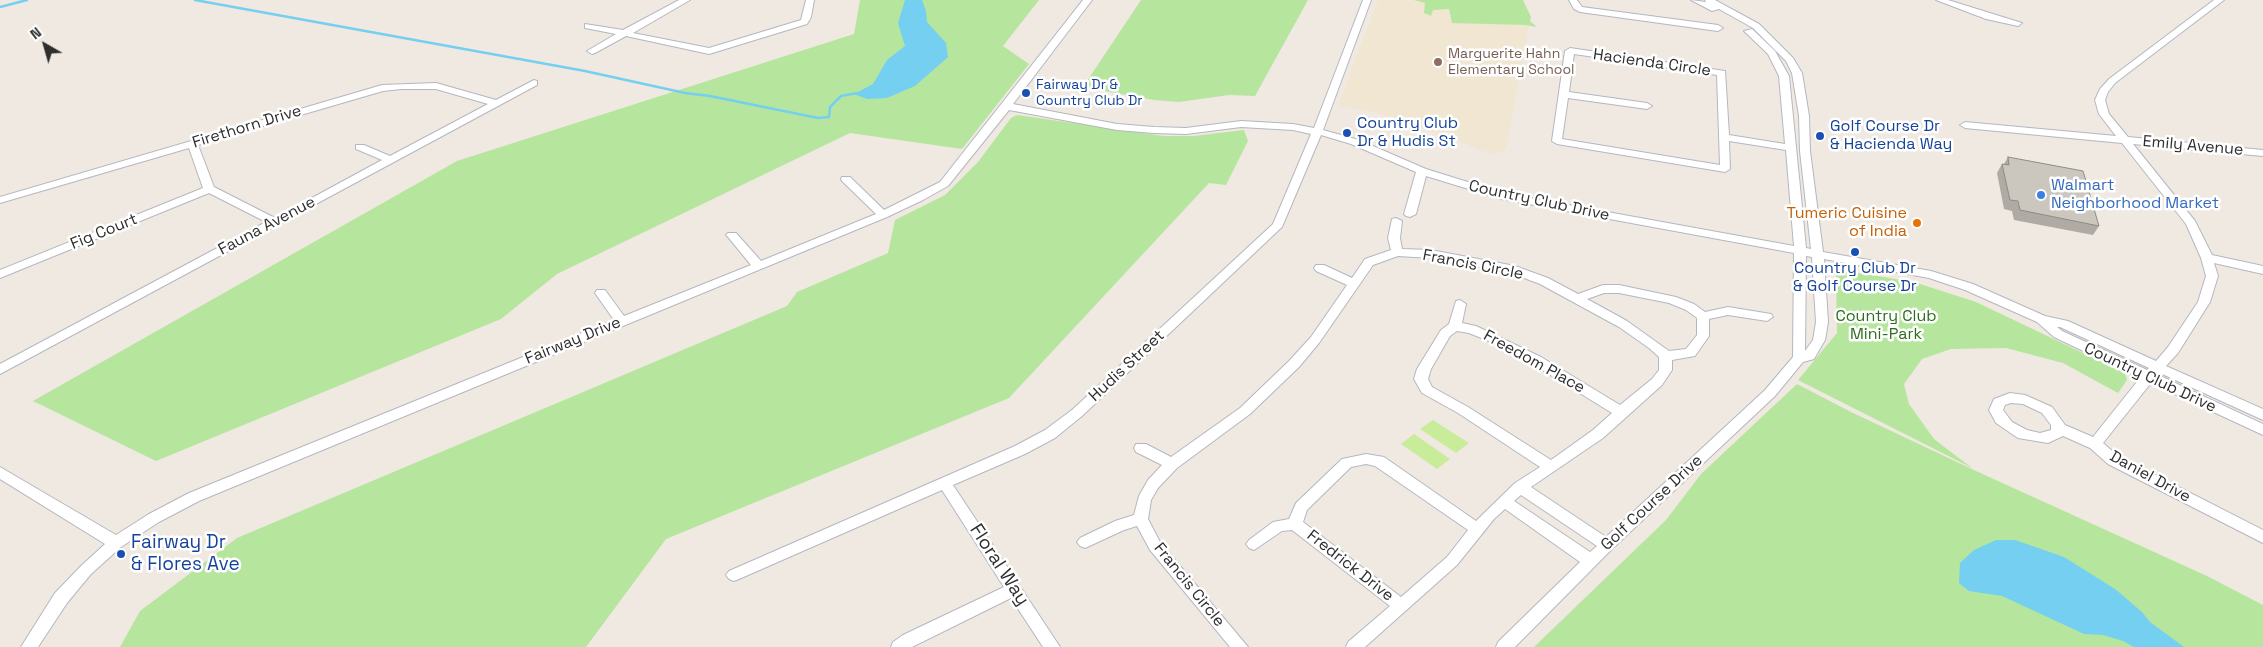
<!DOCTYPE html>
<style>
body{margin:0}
#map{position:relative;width:2263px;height:647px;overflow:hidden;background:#efe9e1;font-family:"Space Grotesk",sans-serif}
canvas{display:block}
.north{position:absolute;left:20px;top:20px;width:50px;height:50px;-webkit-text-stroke:4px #fff;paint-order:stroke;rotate:322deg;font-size:14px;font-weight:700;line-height:20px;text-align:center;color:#2e2e2e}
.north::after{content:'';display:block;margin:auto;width:18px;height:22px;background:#2e2e2e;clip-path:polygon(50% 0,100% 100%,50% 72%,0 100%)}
</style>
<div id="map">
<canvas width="2263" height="647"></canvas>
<div class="north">N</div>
</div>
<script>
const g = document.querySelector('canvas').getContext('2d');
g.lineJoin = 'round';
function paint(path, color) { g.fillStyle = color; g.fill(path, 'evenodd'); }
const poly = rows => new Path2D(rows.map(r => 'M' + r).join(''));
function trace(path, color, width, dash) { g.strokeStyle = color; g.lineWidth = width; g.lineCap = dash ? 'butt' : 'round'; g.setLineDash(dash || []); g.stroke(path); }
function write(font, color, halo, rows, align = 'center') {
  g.font = font + ' "Space Grotesk",sans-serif'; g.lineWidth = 5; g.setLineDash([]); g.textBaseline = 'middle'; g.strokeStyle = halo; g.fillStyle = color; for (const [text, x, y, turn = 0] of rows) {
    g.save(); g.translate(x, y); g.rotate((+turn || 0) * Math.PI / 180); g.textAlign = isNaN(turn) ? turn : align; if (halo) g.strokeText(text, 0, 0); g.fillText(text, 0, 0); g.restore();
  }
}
paint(poly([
 [1378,0,1513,0,1529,24,1506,150,1492,154,1413,124,1374,112,1338,106]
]), '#f0e6d1');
paint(poly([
 [860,0,1039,0,1003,46,1029,64,962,149,850,133,557,274,501,319,156,461,33,401,457,161,854,34],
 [1141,0,1308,0,1255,96,1229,95,1179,102,1154,100,1083,87],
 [1414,0,1523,0,1531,17,1530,21,1537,27,1526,25,1452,23,1449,9,1433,10,1431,16,1424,13,1425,3],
 [1017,115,1164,136,1194,136,1244,130,1248,141,1226,185,1209,183,1009,398,666,539,586,647,120,647,140,611,237,538,787,306,797,292,888,253,895,220,945,195,978,162,1011,118],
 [1846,271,1914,282,1976,302,2125,373,2127,380,2118,393,2063,363,2006,348,1951,349,1922,359,1904,384,1909,404,1934,439,1972,468,1798,380,1837,333,1836,275],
 [1797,384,1851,412,1976,471,2207,576,2263,605,2263,647,1534,647,1666,520,1701,474]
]), '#b6e59e');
paint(poly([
 [1433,420,1469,443,1456,453,1420,429],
 [1414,434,1450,459,1437,469,1401,444]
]), '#c9ec9a');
paint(poly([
 [905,0,922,0,926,11,927,22,946,43,948,57,915,86,887,98,867,99,854,94,873,84,887,60,905,46,898,23],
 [1996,540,2015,540,2064,557,2115,589,2142,612,2150,622,2184,647,2134,647,2123,641,2103,635,2084,634,2002,596,1969,591,1959,583,1960,563,1974,550]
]), '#75cff0');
trace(poly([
 [195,0,585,71,685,93,710,96,818,118,829,117,830,107,841,96,857,93],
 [0,7,27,0]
]), '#75cff0', 2.5);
const minor = poly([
 [679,0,690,0,633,33,709,48,801,20,806,0,814,0,811,17,807,24,709,54,626,36,595,53,592,54,587,51,616,34,585,28,585,24,623,30,679,0],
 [1083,0,1092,0,1013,104,1117,124,1154,127,1186,128,1241,121,1293,124,1314,128,1363,0,1371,0,1323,130,1359,140,1426,169,1503,193,1794,246,1786,150,1729,141,1730,169,1725,172,1557,144,1552,141,1565,51,1570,48,1725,71,1729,135,1785,144,1779,76,1768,54,1744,31,1752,29,1775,51,1789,76,1806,248,1811,249,1800,151,1799,116,1792,73,1786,61,1753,28,1719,9,1712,11,1691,0,1706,2,1705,0,1715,0,1759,24,1793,58,1802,73,1809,116,1810,151,1823,252,1931,271,1973,284,2045,316,2068,321,2156,361,2168,347,2198,302,2206,276,2201,258,2186,224,2122,143,1965,128,1960,125,1965,122,2116,136,2099,114,2095,100,2100,89,2109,79,2214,0,2224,0,2115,83,2108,92,2105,100,2109,114,2128,137,2263,150,2263,156,2133,144,2195,221,2212,255,2263,266,2263,274,2214,263,2218,276,2210,302,2178,353,2166,366,2263,409,2263,420,2160,373,2158,375,2263,424,2263,435,2151,383,2103,443,2118,456,2263,530,2263,543,2108,464,2090,448,2063,436,2048,443,2018,438,1996,423,1989,410,1994,399,2010,393,2025,395,2052,407,2065,425,2093,437,2140,378,2054,337,2037,322,1965,290,1929,278,1824,259,1828,322,1825,340,1814,359,1803,362,1775,396,1612,549,1515,647,1496,647,1498,642,1580,562,1505,509,1494,519,1457,565,1365,647,1346,647,1348,642,1390,606,1292,530,1282,531,1254,550,1249,548,1246,544,1249,540,1273,522,1289,519,1296,503,1342,459,1347,458,1366,454,1384,457,1476,521,1515,483,1540,467,1458,413,1422,393,1414,379,1417,369,1441,330,1449,324,1456,301,1460,300,1466,304,1462,323,1476,326,1541,357,1620,405,1652,379,1659,370,1659,357,1649,348,1619,327,1540,284,1508,272,1431,258,1398,256,1373,265,1319,343,1299,367,1250,414,1177,468,1158,488,1151,500,1148,519,1160,542,1248,647,1230,647,1150,550,1137,526,1124,530,1085,548,1080,546,1077,542,1080,538,1115,521,1134,515,1139,496,1148,480,1162,465,1136,452,1134,448,1136,444,1146,444,1171,457,1240,408,1289,361,1311,337,1347,285,1316,271,1314,268,1316,265,1324,265,1352,278,1365,259,1391,250,1388,238,1392,219,1396,218,1402,221,1400,238,1402,249,1431,250,1515,266,1548,278,1578,294,1603,285,1619,285,1676,297,1694,304,1705,312,1728,307,1771,314,1773,317,1767,321,1728,315,1709,319,1709,336,1695,356,1672,360,1672,370,1662,385,1603,438,1531,487,1606,537,1765,390,1793,357,1794,253,1501,199,1426,176,1416,214,1410,217,1406,216,1404,214,1416,172,1351,144,1321,135,1282,227,1082,416,1055,438,1025,454,953,485,1060,647,1043,647,1011,598,912,647,891,647,893,642,903,635,1004,587,942,490,739,579,734,581,729,579,726,575,729,571,1015,446,1045,430,1072,410,1273,224,1311,134,1293,130,1241,127,1186,134,1154,133,1117,130,1009,110,948,186,923,200,887,217,199,501,159,522,121,547,91,574,67,603,38,647,21,647,55,593,81,566,105,544,0,479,0,467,116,535,149,514,189,493,614,320,595,293,597,290,605,290,624,316,751,265,728,237,726,235,728,233,736,233,761,261,876,214,842,181,841,179,842,177,850,177,884,210,940,182,1083,0],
 [1574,54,1717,75,1720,165,1562,139,1568,98,1647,109,1652,106,1647,103,1569,92,1574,54],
 [1806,256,1812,257,1816,322,1813,340,1805,351,1806,256],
 [1604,293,1619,293,1669,303,1686,310,1697,318,1697,335,1686,349,1669,351,1627,321,1587,299,1604,293],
 [2057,327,2060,327,2149,368,2147,370,2062,331,2057,327],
 [1457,331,1469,333,1491,342,1531,363,1612,413,1593,430,1551,460,1468,407,1432,387,1428,379,1431,369,1450,336,1457,331],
 [2011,403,2023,404,2042,413,2051,425,2051,430,2040,433,2027,430,2012,422,2003,410,2005,405,2011,403],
 [1366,464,1375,466,1468,530,1447,557,1401,597,1303,522,1307,510,1351,467,1366,464],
 [1521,495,1597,546,1590,552,1514,501,1521,495],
 [1569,0,1577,0,1582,7,1718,25,1723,28,1718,31,1580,12,1574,9,1569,0],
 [1936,0,1948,0,2022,23,2018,26,1986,19,1936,0],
 [534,80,537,81,537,85,0,374,0,364,266,222,209,193,0,278,0,270,203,188,189,148,0,203,0,197,382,85,436,83,496,100,534,80],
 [401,89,436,89,488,104,390,156,364,145,356,145,356,149,382,160,275,218,214,187,198,145,383,91,401,89]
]);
trace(minor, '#b4b7c1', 2);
paint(minor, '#fff');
paint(poly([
 [2008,157,2099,226,2093,235,2014,220,2012,211,2004,209,1997,173,2002,164,2004,164]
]), '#afaba4');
const building = poly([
 [2008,157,2083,171,2099,226,2020,210,2018,201,2010,200,2002,164,2009,165,2008,157]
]);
paint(building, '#cbc7bf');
trace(building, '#8e8b86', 1);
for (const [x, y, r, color] of [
 [1438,62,5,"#8d6e63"],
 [1026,93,5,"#1a4fb4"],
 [1347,133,5,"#1a4fb4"],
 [1820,136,5,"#1a4fb4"],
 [2041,195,5,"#3f7fe0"],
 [1917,223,5,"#e8710a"],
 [1855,252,5,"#1a4fb4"],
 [121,554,5,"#1a4fb4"]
]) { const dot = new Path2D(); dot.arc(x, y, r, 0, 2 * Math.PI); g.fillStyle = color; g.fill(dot); trace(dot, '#fff', 2); }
write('14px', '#785e54', '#fff', [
 ["Marguerite Hahn",1448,54],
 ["Elementary School",1448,70]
], 'left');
write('14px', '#164399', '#fff', [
 ["Fairway Dr &",1036,85],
 ["Country Club Dr",1036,101]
], 'left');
write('16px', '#2e2e2e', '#fff', [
 ["Hacienda Circle",1652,63,8],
 ["Firethorn Drive",247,127,-17],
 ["Emily Avenue",2193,146,5],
 ["Country Club Drive",1539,201,12],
 ["Fauna Avenue",267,226,-28],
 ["Fig Court",104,232,-22],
 ["Francis Circle",1473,265,11],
 ["Fairway Drive",573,341,-22],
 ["Freedom Place",1534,362,29],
 ["Hudis Street",1127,366,-43],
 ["Country Club Drive",2150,378,25],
 ["Daniel Drive",2150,477,29],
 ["Golf Course Drive",1652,503,-43],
 ["Fredrick Drive",1350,566,38],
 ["Francis Circle",1189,585,51]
]);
write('16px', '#164399', '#fff', [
 ["Country Club",1357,124],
 ["Dr & Hudis St",1357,142],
 ["Golf Course Dr",1830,127],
 ["& Hacienda Way",1830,145],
 ["Country Club Dr",1855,269,"center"],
 ["& Golf Course Dr",1855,287,"center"]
], 'left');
write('16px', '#366cbe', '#fff', [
 ["Walmart",2051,186],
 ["Neighborhood Market",2051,204]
], 'left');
write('16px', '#c56008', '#fff', [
 ["Tumeric Cuisine",1907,214],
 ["of India",1907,232]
], 'right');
write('16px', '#2c6e1b', '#fff', [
 ["Country Club",1886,317],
 ["Mini-Park",1886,335]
]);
write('19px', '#164399', '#fff', [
 ["Fairway Dr",131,543],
 ["& Flores Ave",131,565]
], 'left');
write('19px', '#2e2e2e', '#fff', [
 ["Floral Way",999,565,57]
]);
</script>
